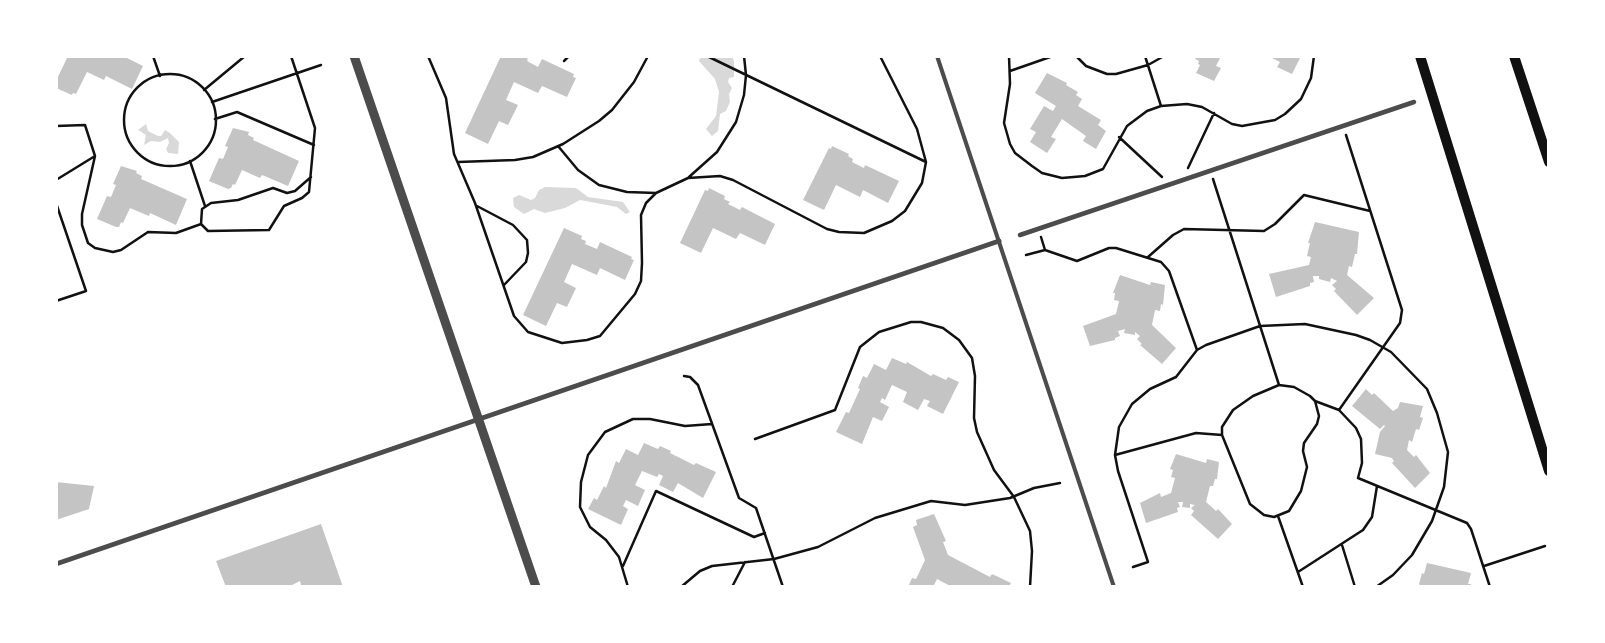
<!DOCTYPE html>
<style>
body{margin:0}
#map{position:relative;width:1605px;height:643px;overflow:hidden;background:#fff;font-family:Mulish,sans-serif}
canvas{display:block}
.frame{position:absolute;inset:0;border:58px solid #fff;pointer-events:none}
</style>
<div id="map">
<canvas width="1605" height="643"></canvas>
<div class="frame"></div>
</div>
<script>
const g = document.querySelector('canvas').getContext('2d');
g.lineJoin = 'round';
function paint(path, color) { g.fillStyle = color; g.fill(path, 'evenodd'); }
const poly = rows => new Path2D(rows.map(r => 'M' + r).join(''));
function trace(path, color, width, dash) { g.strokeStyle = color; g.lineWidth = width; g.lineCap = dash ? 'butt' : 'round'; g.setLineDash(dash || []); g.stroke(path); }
paint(poly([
 [701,56,732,56,734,61,734,77,729,78,728,82,732,88,729,94,730,102,726,111,720,114,718,131,712,136,706,129,716,116,719,92,715,79,699,61],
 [146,124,148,131,158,136,161,136,165,130,170,133,179,142,178,154,168,153,166,149,169,143,168,138,160,142,151,141,144,145,146,135,138,130],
 [545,187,576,188,588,197,623,202,630,212,626,214,617,207,580,200,565,208,545,213,534,209,524,214,514,207,513,198,519,195,531,200,535,198,539,190]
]), '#d9d9d9');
paint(poly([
 [68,56,123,56,143,66,132,89,106,76,104,80,87,72,76,94,73,93,72,95,56,88,56,81],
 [501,56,522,56,528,59,527,61,538,67,542,59,574,74,573,77,576,78,567,97,542,86,538,93,514,82,506,100,518,105,508,125,499,121,488,144,465,133],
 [1197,56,1221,56,1216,66,1221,68,1214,81,1196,73,1200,65,1198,64,1199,61,1195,59],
 [1268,56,1301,56,1292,74,1277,67,1280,62],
 [1047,73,1067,83,1066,85,1078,92,1076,95,1082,99,1078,106,1101,120,1098,125,1106,131,1096,149,1083,141,1086,136,1062,119,1051,137,1056,139,1047,153,1030,142,1036,132,1030,129,1044,106,1053,111,1056,106,1035,93],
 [233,128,249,132,248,135,254,138,253,140,299,161,288,186,262,175,260,178,242,170,235,185,233,184,231,188,228,189,209,181,219,158,223,159,228,147,225,146],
 [832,146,849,154,848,156,853,159,852,162,864,168,865,165,899,181,888,203,863,190,860,197,836,185,824,210,803,200,829,148,831,149],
 [121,166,137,171,136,173,142,176,141,179,187,199,176,225,150,213,149,216,130,208,123,223,121,222,119,227,116,227,97,219,107,196,111,197,116,185,113,184],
 [709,188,725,196,724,199,730,202,728,204,740,210,742,207,775,224,765,245,740,233,736,239,713,228,701,253,680,243,705,190,708,191],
 [1315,222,1359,232,1357,254,1355,254,1352,267,1349,266,1347,275,1374,298,1357,315,1334,291,1336,289,1332,285,1337,281,1331,278,1330,282,1319,279,1319,276,1313,276,1314,282,1310,283,1310,286,1276,297,1269,274,1309,265,1311,257,1307,256,1310,243,1308,243],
 [564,228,582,236,581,239,586,241,585,244,597,249,600,242,632,257,631,259,634,260,625,280,600,268,597,275,572,264,564,282,576,288,567,307,557,303,546,326,523,315],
 [1120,275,1150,285,1151,282,1165,285,1163,305,1161,304,1160,311,1155,310,1152,325,1176,348,1162,364,1140,345,1142,344,1137,339,1140,336,1135,332,1135,335,1124,333,1125,329,1118,331,1120,336,1115,338,1115,340,1090,346,1083,326,1116,314,1119,301,1114,300,1115,293,1113,293],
 [892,358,906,364,907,362,931,376,933,374,946,380,948,377,959,382,943,414,927,406,930,401,924,399,918,410,903,402,907,392,892,385,885,400,882,398,880,402,889,407,882,421,873,417,862,444,836,432,846,412,849,413,860,389,858,388,863,376,867,378,874,364,886,370],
 [1366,389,1372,395,1374,393,1393,411,1398,408,1400,402,1423,406,1420,417,1423,418,1419,430,1416,429,1412,442,1409,440,1407,450,1414,457,1416,455,1430,473,1415,488,1392,463,1394,461,1392,458,1375,454,1380,432,1385,426,1384,425,1380,429,1352,406],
 [644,443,658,449,660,446,671,451,670,453,694,465,696,463,716,472,703,498,678,483,673,492,659,485,663,476,659,474,657,477,642,471,635,485,645,490,638,506,626,500,623,506,628,509,621,525,588,509,594,498,597,500,604,486,606,488,616,461,619,463,626,449,638,455],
 [1176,454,1206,463,1207,459,1219,462,1217,479,1215,479,1213,486,1210,486,1206,502,1216,511,1218,509,1232,524,1218,539,1191,515,1194,511,1191,508,1195,505,1190,504,1190,508,1182,507,1183,502,1178,502,1180,507,1177,508,1178,512,1146,523,1140,503,1160,493,1161,497,1171,493,1175,478,1171,477,1173,470,1170,469],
 [56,482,94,486,89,509,56,520],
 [934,514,946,541,943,542,948,555,990,577,992,574,1011,583,1009,587,952,587,937,579,933,587,908,587,912,578,916,579,925,560,913,527,917,525,916,520],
 [321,524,343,587,297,587,301,585,300,581,288,587,226,587,216,561],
 [1427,563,1471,573,1468,584,1471,584,1470,587,1421,587,1419,584,1422,573,1424,574]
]), '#c4c4c4');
trace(poly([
 [153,56,160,76],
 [291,56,315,128,309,192,302,198,284,206,269,230,208,231,201,224,202,209,211,203,238,200,273,188,287,193,295,191,311,177],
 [428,56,446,98,454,154,475,203,514,316,528,332,562,343,587,340,600,336,635,294,641,281,642,263,641,215,646,203,656,193,688,178,720,176,733,180,827,229,839,232,864,233,892,221,905,211,922,183,926,162,917,129,880,56],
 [707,56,926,162],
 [1009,56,1010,84,1004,123,1010,144,1015,153,1032,166,1042,173,1062,178,1085,176,1103,169,1127,126,1147,111,1161,106,1187,104,1202,107,1232,124,1242,126,1275,120,1285,114,1301,99,1311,78,1314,56],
 [1076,56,1086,66,1107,74,1116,74,1148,65,1164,56],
 [1145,56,1161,106],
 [564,61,569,56],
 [1010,71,1053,56],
 '124 120a46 46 0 1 1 92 0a46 46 0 1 1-92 0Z',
 [204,90,245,56],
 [212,102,321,65],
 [215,119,237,112,314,145],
 [56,126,85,125,95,156,82,214,82,225,88,243,95,248,113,252,121,250,148,232,176,233,201,224],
 [1346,135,1402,310,1400,323,1339,410,1356,428,1361,439,1362,463,1358,478,1467,523,1471,529,1490,587],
 [1119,137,1162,177],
 [558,146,578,170,599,185,627,192,656,193],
 [190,161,205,206],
 [458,162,515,160,533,157,563,144,599,121,612,110,634,82,648,56],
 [1188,168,1214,113],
 [689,177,717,152,736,122,744,95,746,75,744,56],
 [1213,179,1279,385],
 [56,180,95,156],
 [56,203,86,291,56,301],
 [477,206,513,225,527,240,528,253,526,262,504,285],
 [1041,237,1045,250,1077,261,1109,248,1116,248,1161,262,1169,271,1197,350],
 [1026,255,1045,250],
 [1148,257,1173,235,1184,229,1264,231,1275,224,1304,195,1370,211],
 [684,376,690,377,698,385,739,498,756,508,783,587],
 [1279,385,1294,387,1310,396,1315,401,1319,416,1317,424,1304,443,1303,451,1307,467,1301,491,1289,511,1274,517,1264,515,1250,504,1222,435,1222,427,1233,410,1253,396,1279,385],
 [1315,401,1339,410],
 [755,439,835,410,860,347,879,332,911,322,921,322,943,328,959,340,972,358,975,376,974,418,977,432,994,470,1014,497,1030,531,1032,551,1030,587],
 [1115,455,1196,433,1222,435],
 [1278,516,1303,587],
 [1342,545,1355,587],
 [623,566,656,491,754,537,765,533],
 [1484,566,1545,546],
 [1133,567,1148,562,1118,471,1115,455,1119,427,1132,404,1150,389,1176,377,1197,350,1206,345,1260,326,1305,324,1356,335,1370,340,1391,352,1427,389,1437,413,1448,452,1444,487,1432,521,1412,555,1393,575,1376,587],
 [1298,572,1363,530,1372,517,1377,486],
 [628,587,619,557,606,540,590,527,580,507,581,482,588,455,605,432,633,419,650,419,685,426,712,424],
 [681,587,700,571,712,566,774,559,818,547,875,518,931,501,965,505,1010,498,1034,488,1060,483],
 [732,587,745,562]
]), '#111', 2.5);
trace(poly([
 [937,56,1114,587]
]), '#4c4c4c', 4);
trace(poly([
 [1020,235,1414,102]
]), '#4c4c4c', 4.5);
trace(poly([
 [56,564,999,241]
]), '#4c4c4c', 5);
trace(poly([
 [354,56,536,587]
]), '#4c4c4c', 9);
trace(poly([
 [1420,56,1549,471],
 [1514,56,1549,162]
]), '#111', 10);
</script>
